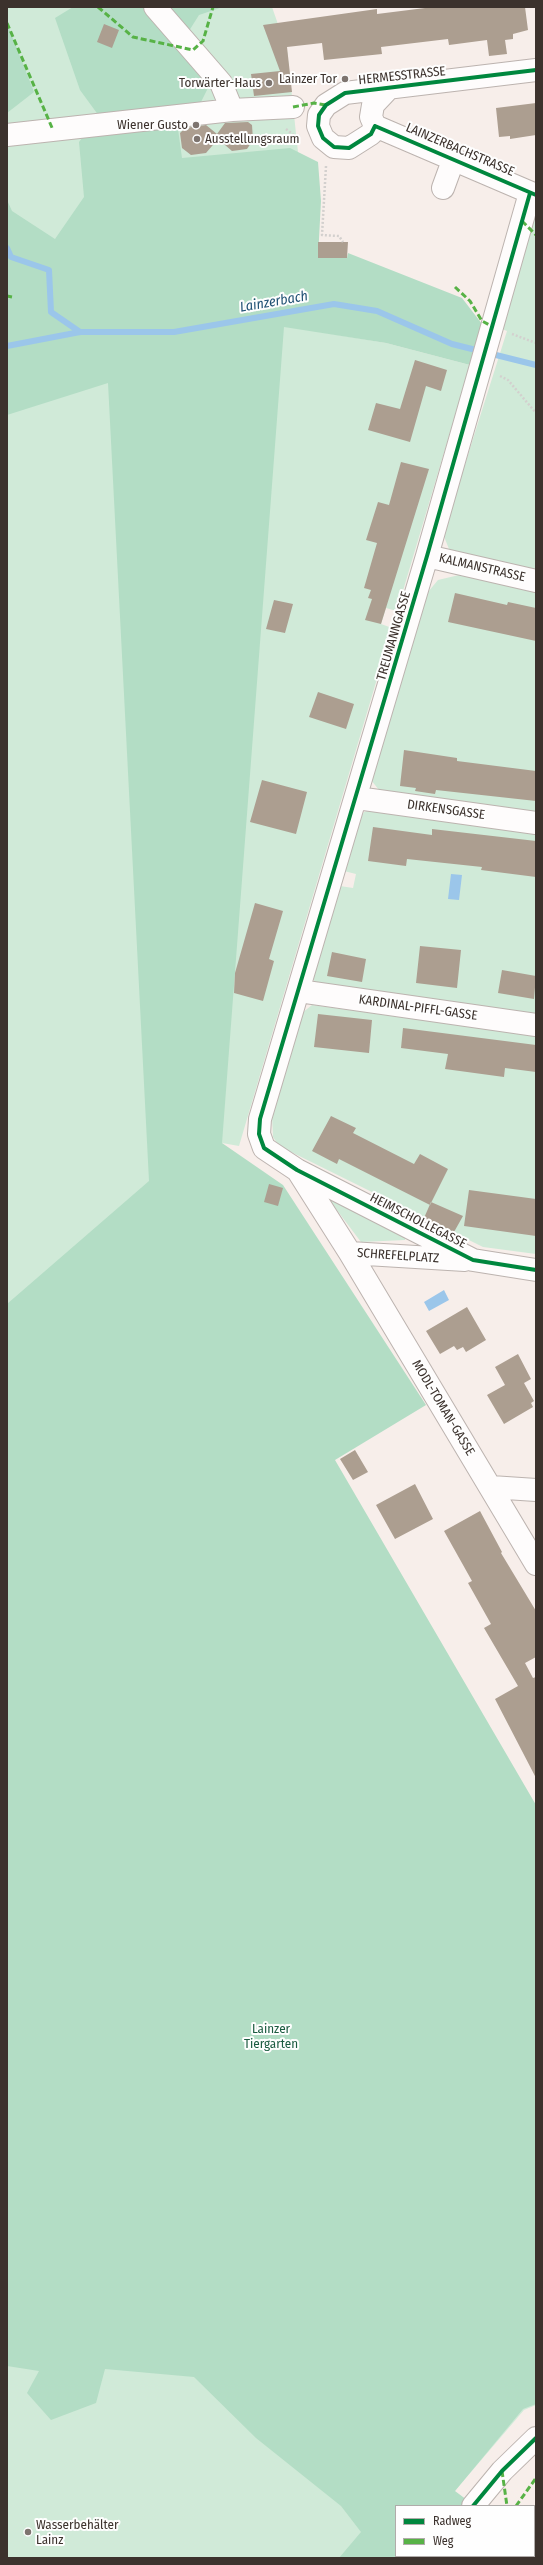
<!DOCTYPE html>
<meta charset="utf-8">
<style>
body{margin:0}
#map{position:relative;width:543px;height:2565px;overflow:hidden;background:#f7eeea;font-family:"Fira Sans Condensed",sans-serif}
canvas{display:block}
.frame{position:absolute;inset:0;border:8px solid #3c322d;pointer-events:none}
.legend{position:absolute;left:395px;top:2505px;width:140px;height:52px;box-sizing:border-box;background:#fefefe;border:1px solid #b0acaa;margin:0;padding:5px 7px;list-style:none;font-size:12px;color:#3c322d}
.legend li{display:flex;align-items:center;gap:8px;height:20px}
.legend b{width:20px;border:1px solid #b0acaa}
</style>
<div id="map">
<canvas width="543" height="2565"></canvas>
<div class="frame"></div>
<ul class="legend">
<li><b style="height:5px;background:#00873e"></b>Radweg</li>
<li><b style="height:5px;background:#57b246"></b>Weg</li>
</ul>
</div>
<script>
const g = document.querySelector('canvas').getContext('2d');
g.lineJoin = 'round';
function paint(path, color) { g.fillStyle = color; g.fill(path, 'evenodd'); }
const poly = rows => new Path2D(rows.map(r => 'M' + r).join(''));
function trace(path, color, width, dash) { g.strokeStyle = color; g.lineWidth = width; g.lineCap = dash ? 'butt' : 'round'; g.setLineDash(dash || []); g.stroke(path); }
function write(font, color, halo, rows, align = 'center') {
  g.font = font + ' "Fira Sans Condensed",sans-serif'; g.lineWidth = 4; g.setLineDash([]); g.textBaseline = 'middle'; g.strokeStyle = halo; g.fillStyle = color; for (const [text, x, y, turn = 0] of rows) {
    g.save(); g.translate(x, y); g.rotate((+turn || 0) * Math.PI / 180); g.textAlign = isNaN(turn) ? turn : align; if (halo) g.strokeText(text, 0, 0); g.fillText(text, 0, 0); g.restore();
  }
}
paint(poly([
 [7,7,272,7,287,50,298,152,284,326,386,343,470,365,397,611,386,608,381,624,392,628,239,1146,222,1143,233,1293,536,1808,536,2405,524,2410,442,2506,396,2506,396,2556,398,2558,7,2558],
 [536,213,536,572,451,554,443,534,507,331,502,329],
 [459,575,536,591,536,812,379,790,371,780,428,592,438,580],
 [371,810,536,832,536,1015,315,984,313,976,340,886,353,888,356,874,344,871,362,816,364,812],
 [312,1005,536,1035,536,1254,483,1247,279,1146,273,1137,272,1116,302,1013],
 [332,1198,405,1237,405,1240,361,1242,330,1201]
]), '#d0ead8');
paint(poly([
 [73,7,223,7,199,15,177,50,210,84,200,104,175,107,182,158,290,148,318,162,321,201,318,258,347,258,348,253,462,298,482,324,470,365,386,343,284,327,222,1143,283,1185,426,1405,335,1460,536,1805,536,2404,523,2409,455,2491,475,2506,396,2506,396,2556,526,2556,526,2558,339,2558,361,2532,341,2506,256,2438,194,2377,105,2369,96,2403,51,2420,27,2393,39,2371,7,2366,7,1304,149,1181,108,383,7,415,7,200,12,211,55,239,84,197,79,142,99,116,80,90,55,18],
 [7,23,34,92,7,113]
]), '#b3ddc5');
paint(poly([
 [451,874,462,875,459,900,448,899],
 [444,1290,449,1300,429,1311,424,1302]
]), '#9bc6ea');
trace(poly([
 [7,248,11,257,49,270,51,312,80,332],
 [7,346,80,332,174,332,334,304,377,311,452,344,536,365]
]), '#9bc6ea', 6);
paint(poly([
 [433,7,525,7,528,30,513,34,513,39,505,40,507,54,489,56,487,40,449,45,448,39,381,47,382,54,324,60,322,43,287,47,292,92,254,96,251,74,280,71,263,25,377,9,377,14],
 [104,24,119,30,112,48,97,42],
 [536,103,536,135,510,139,510,136,499,137,496,108],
 [248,122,252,125,253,140,247,149,232,151,218,139,206,153,191,155,182,148,180,133,185,128,206,125,217,134,225,123],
 [318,242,348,242,347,258,318,258],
 [415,360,447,370,441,391,426,386,410,442,368,430,376,403,400,409],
 [401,462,429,469,381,624,365,620,372,599,368,598,371,590,364,588,377,543,366,540,378,502,389,505],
 [455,593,507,605,508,602,536,608,536,641,448,622],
 [274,600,293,604,285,633,266,629],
 [318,692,354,704,346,729,309,717],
 [404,750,457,758,457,761,536,771,536,801,436,790,435,794,415,791,416,788,400,786],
 [262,780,307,792,296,834,250,822],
 [373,827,432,835,432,829,536,841,536,877,481,870,482,867,407,859,406,866,368,861],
 [255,903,283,911,269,959,274,961,263,1001,234,993,235,973],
 [420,946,461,950,457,988,416,983],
 [332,952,366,959,362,982,327,976],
 [502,970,536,976,534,999,498,993],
 [318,1014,372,1020,369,1053,314,1047],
 [403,1028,536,1045,536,1072,505,1068,504,1077,445,1069,448,1054,401,1048],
 [331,1116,356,1128,353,1133,414,1164,420,1154,448,1169,430,1205,339,1159,337,1164,312,1151],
 [269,1184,283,1188,278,1206,264,1202],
 [469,1190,536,1199,536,1236,464,1226],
 [431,1202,463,1216,454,1232,424,1218],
 [467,1307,486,1340,466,1352,463,1347,457,1350,454,1346,440,1354,426,1331],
 [518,1354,531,1379,524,1383,534,1401,531,1403,533,1407,504,1424,487,1395,505,1385,495,1367],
 [355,1450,368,1472,353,1480,340,1459],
 [415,1484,433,1519,395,1539,376,1505],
 [480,1511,502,1552,501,1553,536,1611,536,1657,525,1663,533,1678,536,1677,536,1778,495,1699,518,1686,484,1628,491,1624,468,1583,472,1581,444,1531]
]), '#ac9e90');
const minor = poly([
 [155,7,221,83,232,110],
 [375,126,371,134,349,148,334,147,323,138,318,126,319,115,326,105,345,93,536,70],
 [375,126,536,195],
 [375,126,371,117,373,105,389,88],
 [7,135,232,110,293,107],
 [443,188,454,158],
 [530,193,427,556,260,1119,259,1134,264,1148,297,1170,473,1260,536,1270],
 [427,556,536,581],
 [357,798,536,823],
 [299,991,536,1025],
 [298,1171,350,1253,536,1564],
 [350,1253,465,1260],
 [491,1487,536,1490],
 [473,2506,502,2471,536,2438],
 [427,2558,429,2556]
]);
trace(minor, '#bcb3af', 24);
trace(poly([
 [286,129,296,137,300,136],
 [326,166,322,235,339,236,343,242],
 [512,334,536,343],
 [500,376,508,380,536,413]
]), '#d3d0ce', 2.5, [2, 2]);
trace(minor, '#fefcfc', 22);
trace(poly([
 [98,7,133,37,193,50,203,41,213,7],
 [7,23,53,130],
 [293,107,314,103,326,105],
 [522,221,536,235],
 [455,287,470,301,482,321,493,327],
 [7,296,12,297],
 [502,2471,507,2506],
 [516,2506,536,2478],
 [520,2556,520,2558]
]), '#57b246', 3, [6, 3]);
trace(poly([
 [375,126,371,134,349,148,334,147,323,138,318,126,319,115,326,105,345,93,536,70],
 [375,126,536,195],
 [530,193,427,556,260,1119,259,1134,264,1148,297,1170,473,1260,536,1270],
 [473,2506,502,2471,536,2438]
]), '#00873e', 4);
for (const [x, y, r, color] of [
 [345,79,4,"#7d746f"],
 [269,83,4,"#7d746f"],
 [196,125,4,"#7d746f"],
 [197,139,4,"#7d746f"],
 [28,2532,4,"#7d746f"]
]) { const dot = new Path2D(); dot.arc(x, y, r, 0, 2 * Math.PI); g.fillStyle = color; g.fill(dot); trace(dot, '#fefefe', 1.5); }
write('13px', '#3c322d', '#fefefe', [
 ["HERMESSTRASSE",402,76,-6],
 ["LAINZERBACHSTRASSE",460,150,23],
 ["KALMANSTRASSE",482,568,13],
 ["TREUMANNGASSE",394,636,-74],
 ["DIRKENSGASSE",446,810,8],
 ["KARDINAL-PIFFL-GASSE",418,1008,8],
 ["HEIMSCHOLLEGASSE",418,1221,27],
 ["SCHREFELPLATZ",398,1256,4],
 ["MODL-TOMAN-GASSE",443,1408,59]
]);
write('13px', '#3c322d', '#fefefe', [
 ["Lainzer Tor",337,79],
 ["Torwärter-Haus",261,83],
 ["Wiener Gusto",188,125],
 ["Ausstellungsraum",205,139,"left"],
 ["Wasserbehälter",36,2525,"left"],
 ["Lainz",36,2540,"left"]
], 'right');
write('13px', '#1b5b40', '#fefefe', [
 ["Lainzer",271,2029],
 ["Tiergarten",271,2044]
]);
write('italic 14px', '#1f5073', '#fefefe', [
 ["Lainzerbach",274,302,-10]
]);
</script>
